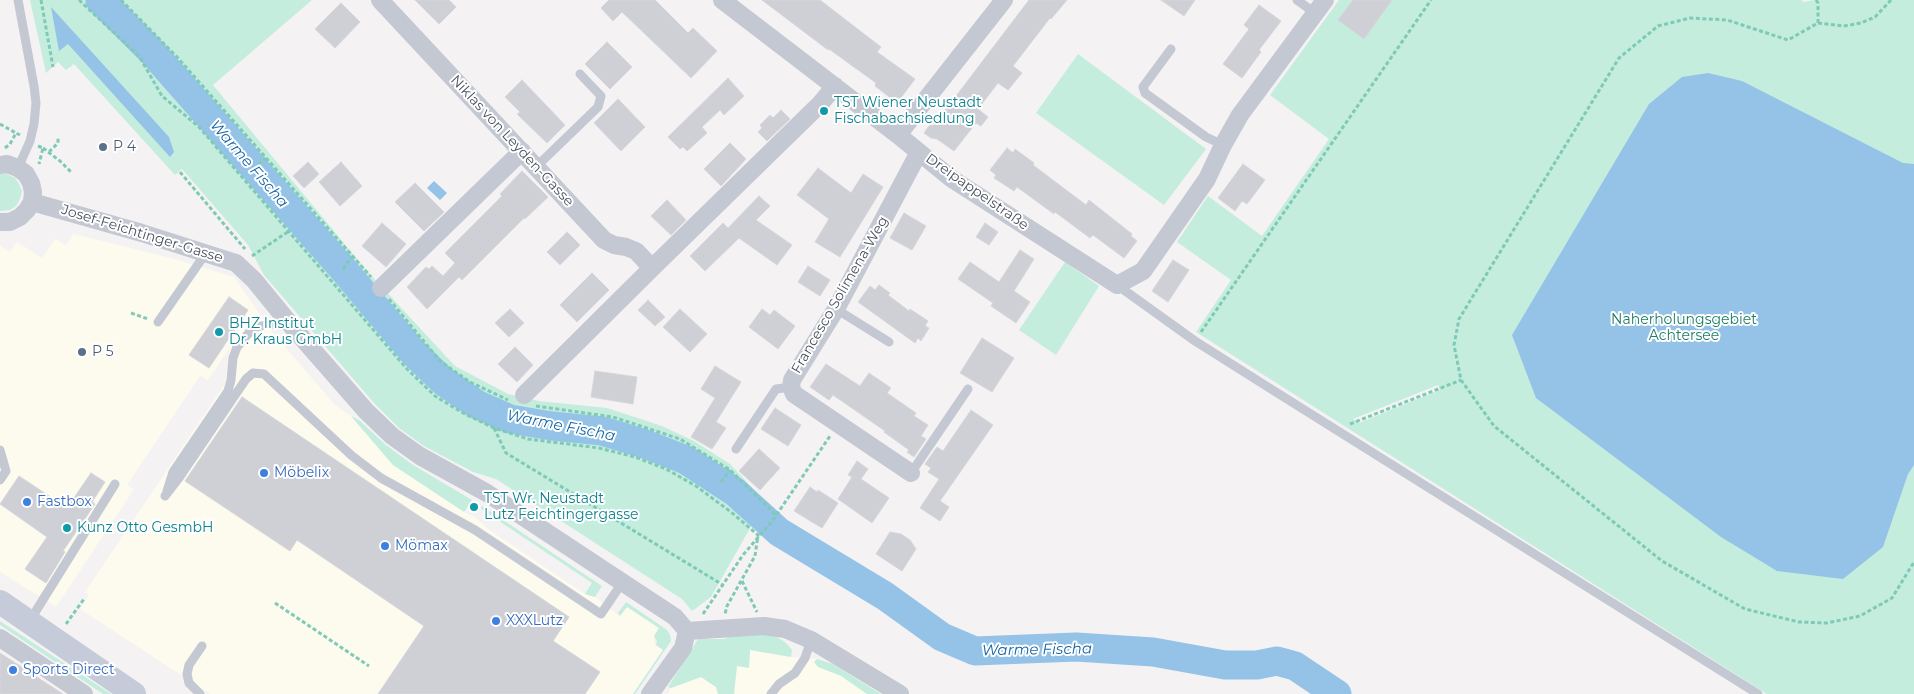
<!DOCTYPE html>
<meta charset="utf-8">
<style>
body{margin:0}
canvas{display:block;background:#f4f2f2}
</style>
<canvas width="1914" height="694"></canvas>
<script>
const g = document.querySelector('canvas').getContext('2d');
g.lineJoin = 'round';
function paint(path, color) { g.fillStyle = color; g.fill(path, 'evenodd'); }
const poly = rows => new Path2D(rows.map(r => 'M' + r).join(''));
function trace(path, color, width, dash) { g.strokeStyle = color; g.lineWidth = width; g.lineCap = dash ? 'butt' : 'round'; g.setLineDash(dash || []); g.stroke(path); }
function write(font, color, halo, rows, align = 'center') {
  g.font = font + ' Montserrat,sans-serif'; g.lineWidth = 4; g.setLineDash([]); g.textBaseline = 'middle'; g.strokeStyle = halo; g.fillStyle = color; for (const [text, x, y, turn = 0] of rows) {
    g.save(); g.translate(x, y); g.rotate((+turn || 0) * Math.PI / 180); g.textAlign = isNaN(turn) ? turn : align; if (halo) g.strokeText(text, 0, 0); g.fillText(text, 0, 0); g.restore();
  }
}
paint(poly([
 [73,234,175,259,234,277,273,333,335,405,351,416,393,465,464,512,475,517,491,531,585,594,595,597,620,616,627,606,660,628,653,639,655,641,654,644,663,650,633,694,210,694,80,609,89,595,85,592,225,384,230,347,208,380,200,376,127,485,134,489,56,607,0,572,0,246,10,252,17,242,42,258,55,239,66,245],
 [750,650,791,657,817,659,833,664,881,694,734,694,737,666],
 [701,677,716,687,718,694,668,694,671,688]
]), '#fcfbee');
paint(poly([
 [30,0,312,0,213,85,367,271,455,366,508,394,539,401,607,408,662,426,694,441,730,464,770,507,767,512,753,523,711,597,692,611,682,599,496,479,473,472,424,446,399,428,374,403,264,275,248,245,182,169,175,175,74,64,66,70,58,62,46,73],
 [1339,0,1802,0,1803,2,1815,0,1914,0,1914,694,1767,694,1196,332,1231,280,1177,242,1208,196,1262,236,1329,139,1270,95],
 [1438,385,1440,390,1359,423,1353,419],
 [1078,54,1206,149,1164,205,1036,113],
 [0,174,7,174,15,178,19,184,22,191,20,199,16,206,10,210,0,211],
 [1065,262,1099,286,1056,355,1019,330],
 [351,416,359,420,386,445,413,465,472,500,464,512,393,465],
 [482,506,602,586,595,597,585,594,592,583,481,509],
 [626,602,667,630,670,635,671,641,635,694,633,694,663,650,656,645,657,641,654,636,659,628,627,607,620,616,618,613],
 [0,621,111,694,103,694,0,625],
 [765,634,777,637,786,643,792,650,791,657,750,650,749,668,737,666,734,694,718,694,716,687,701,677,671,688,668,687,698,639,724,639,731,636],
 [817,659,833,664,881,694,867,694,841,676,818,667,814,662]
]), '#c4edde');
paint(poly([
 [51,7,169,137,174,152,170,157,68,44,59,51],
 [1708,73,1742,81,1903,163,1914,164,1914,465,1908,474,1883,547,1843,579,1777,571,1721,537,1536,398,1512,335,1649,104,1682,77],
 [434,181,447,193,440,200,427,188]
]), '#94c3e7');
trace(poly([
 [100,0,154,54,343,269,413,352,443,381,476,404,510,419,552,426,602,431,645,444,686,460,735,492,779,532,885,596,942,637,975,651,1076,647,1153,652,1225,665,1257,665,1277,661,1295,666,1337,694]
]), '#94c3e7', 29);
const building = poly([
 [415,0,449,0,456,7,439,24,415,0],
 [609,0,655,0,688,33,693,28,717,51,691,78,622,12,613,21,601,8,609,0],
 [762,0,820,0,881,47,877,52,915,79,897,103,875,86,876,83,829,49,828,50,762,0],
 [1029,0,1067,0,1051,19,1050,18,1013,66,1022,73,1008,90,998,83,978,109,988,117,981,126,976,123,954,151,937,139,931,138,924,133,929,126,934,125,1029,0],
 [1161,0,1195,0,1184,16,1161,0],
 [1353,0,1392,0,1364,39,1338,20,1353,0],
 [341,3,360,22,335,48,315,29,341,3],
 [1259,5,1281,21,1259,50,1261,52,1242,78,1223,64,1249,29,1244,25,1259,5],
 [607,42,632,67,610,89,585,64,607,42],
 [728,78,744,96,724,115,720,110,702,127,707,133,687,151,683,147,680,149,668,137,728,78],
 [522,80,565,125,547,143,517,114,520,112,505,97,522,80],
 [618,99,645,127,621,151,594,123,618,99],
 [781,110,790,119,767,141,758,132,762,128,760,125,770,115,773,118,781,110],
 [730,143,746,159,721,186,704,169,730,143],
 [1007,148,1013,153,1015,149,1034,163,1033,165,1086,205,1089,200,1132,234,1131,236,1137,241,1124,258,1093,235,1090,238,1055,212,1054,214,1017,187,1014,191,994,178,996,175,990,170,1007,148],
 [308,162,319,174,304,188,293,176,308,162],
 [341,162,362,186,340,206,319,182,341,162],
 [1243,164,1265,180,1247,204,1242,201,1235,211,1218,198,1243,164],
 [818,168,851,193,863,174,883,187,840,257,815,242,829,219,797,195,818,168],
 [522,171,548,197,525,219,524,218,462,280,459,277,427,309,407,287,426,267,429,269,432,266,443,276,455,263,445,253,502,196,500,194,522,171],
 [415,183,444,212,424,231,395,202,415,183],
 [759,196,770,206,756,220,792,245,777,265,739,238,705,271,690,256,723,223,728,228,759,196],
 [667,200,686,220,671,235,651,216,667,200],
 [904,213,926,226,912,250,890,238,904,213],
 [382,223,406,244,386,267,362,246,382,223],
 [985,223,998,232,989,245,976,237,985,223],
 [567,232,580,245,560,265,547,252,567,232],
 [1020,250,1034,259,1014,291,1030,302,1016,323,991,306,993,303,958,279,970,262,999,282,1020,250],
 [1173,260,1189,270,1168,302,1152,291,1173,260],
 [808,266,830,280,820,296,798,282,808,266],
 [592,273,609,290,577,322,560,305,592,273],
 [879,285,890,293,888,295,909,311,910,309,928,321,925,326,929,328,921,341,918,338,915,343,858,302,870,286,875,290,879,285],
 [229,297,248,310,209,368,189,355,229,297],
 [648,300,665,317,655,326,638,310,648,300],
 [510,309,524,323,509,337,495,323,510,309],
 [680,309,707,334,690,352,663,327,680,309],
 [762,309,770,315,774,310,795,326,778,349,749,327,762,309],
 [982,338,1014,358,992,392,960,373,982,338],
 [515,347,533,365,517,382,498,364,515,347],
 [826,364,860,386,869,373,891,388,887,393,916,413,914,416,928,425,921,436,926,439,914,457,907,452,909,450,884,432,885,431,833,395,829,400,810,387,826,364],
 [715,366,741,382,716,422,726,428,712,449,691,437,715,398,701,389,715,366],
 [595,371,637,377,633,404,591,397,595,371],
 [242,397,569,617,553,641,600,672,585,694,378,694,424,626,297,540,290,551,185,481,242,397],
 [775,408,801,425,788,446,761,429,775,408],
 [971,410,993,425,940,501,949,507,940,521,920,508,939,479,928,472,931,468,925,464,937,447,943,451,971,410],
 [759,449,780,468,760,490,739,471,759,449],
 [857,461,868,469,861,479,889,498,872,523,838,499,852,477,848,475,857,461],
 [91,473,105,482,92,502,95,504,63,551,65,552,46,583,25,569,47,537,0,504,19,476,67,508,91,473],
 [810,487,817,492,818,490,838,503,822,528,794,511,810,487],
 [890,532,901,534,910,540,916,549,902,571,876,554,890,532],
 [0,653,63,694,0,694,0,653]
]);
paint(building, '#cfd0d6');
trace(building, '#d6d6dc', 1);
trace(poly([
 [41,0,53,67],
 [79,0,139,56,162,96,199,127,407,369,435,396,463,413,494,428,528,439,599,448,635,457,666,469,696,486,731,512,758,535,755,556,727,606,725,614],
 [121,0,177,57,371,277],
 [1816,0,1818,3,1818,23,1788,40,1727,20,1690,18,1658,26,1619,58,1459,319,1454,345,1461,380,1494,426,1662,561,1745,609,1799,622,1827,623,1860,616,1892,598,1914,562],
 [1818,23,1844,26,1861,23,1875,17,1891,0],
 [0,124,16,133],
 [38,146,43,148,39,164],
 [5,148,10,144,16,133,20,135],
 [43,148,60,161,72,173],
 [49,152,58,143,58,138],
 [254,169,266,158],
 [180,172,245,249],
 [252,256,289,231],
 [343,269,352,256],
 [389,299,440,361,470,382,508,400],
 [131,313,148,319],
 [1201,332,1431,0],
 [536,406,613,417,680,439,730,470,776,515],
 [510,419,514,408],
 [1350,424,1461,380],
 [494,428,506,453,723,585],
 [721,482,730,470],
 [742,581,757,612],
 [275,603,369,666],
 [703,614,743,555,773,520,830,436],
 [66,624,84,599]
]), '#7ecab6', 3, [4, 2.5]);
trace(poly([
 [1297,0,1315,13],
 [1171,49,1143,87,1145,93,1206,137,1223,145],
 [536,167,598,107,601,96,580,74],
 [18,168,30,141,34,124,36,103,34,86,18,0],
 [1117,285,1195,341,1271,389,1758,694],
 [836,309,889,342],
 [158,322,206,253],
 [736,449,776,389,791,387],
 [0,450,6,471,0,480],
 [911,473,968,389],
 [167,491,173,472,228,391,231,380,233,358,237,347,253,328,269,324,289,324],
 [165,496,179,478,246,379,253,373,264,374,351,455,381,478,475,530,601,614,622,583],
 [29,622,115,484],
 [200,694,189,683,187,674,189,665,202,646],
 [771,694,779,684,795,673,805,658,811,640]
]), '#c4c8d2', 9);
trace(poly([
 [380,0,604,240,614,245,626,247,636,251,652,268,820,104,835,86],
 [722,0,898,135,952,179,1117,285,1143,271,1207,179,1223,145,1240,115,1325,0],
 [898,135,1004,0],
 [0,165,7,164,18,168,26,174,31,183,33,192,32,202,27,210,20,217,10,222,0,222],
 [32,202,142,233,236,263,254,280,290,324,366,411,392,436,420,456,487,493,675,617,687,631],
 [381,288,522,151],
 [524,395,652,268],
 [911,473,794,394,791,387,792,380,836,309,919,152],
 [687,631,764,626,785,629,811,640,900,694],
 [0,638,84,694],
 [650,694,683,648,687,631]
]), '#c4c8d2', 18);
trace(poly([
 [0,602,134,694]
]), '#c6cbd9', 24);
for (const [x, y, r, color] of [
 [824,111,5,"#0f9aa8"],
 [103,147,5,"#5c6f8a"],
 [219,332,5,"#0f9aa8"],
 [82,352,5,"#5c6f8a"],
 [264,473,5,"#3f7fe0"],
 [27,502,5,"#3f7fe0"],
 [474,507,5,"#0f9aa8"],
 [67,528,5,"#0f9aa8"],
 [385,546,5,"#3f7fe0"],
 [496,621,5,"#3f7fe0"],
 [13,670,5,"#3f7fe0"]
]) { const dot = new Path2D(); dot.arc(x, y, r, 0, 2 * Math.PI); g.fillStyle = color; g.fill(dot); trace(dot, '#fff', 2); }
write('14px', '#0d838f', '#fff', [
 ["TST Wiener Neustadt",834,103],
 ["Fischabachsiedlung",834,119],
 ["BHZ Institut",229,324],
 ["Dr. Kraus GmbH",229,340],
 ["TST Wr. Neustadt",484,499],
 ["Lutz Feichtingergasse",484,515],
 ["Kunz Otto GesmbH",77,528]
], 'left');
write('14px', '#4a505e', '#fff', [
 ["Niklas von Leyden-Gasse",512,141,47],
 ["Dreipappelstraße",977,192,35],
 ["Josef-Feichtinger-Gasse",142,234,17],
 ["Francesco Solimena-Weg",840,295,-60]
]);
write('14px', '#4e5e75', '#fff', [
 ["P 4",113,147],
 ["P 5",92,352]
], 'left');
write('14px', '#1e7d63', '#fff', [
 ["Naherholungsgebiet",1684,320],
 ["Achtersee",1684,336]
]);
write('14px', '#366cbe', '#fff', [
 ["Möbelix",274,473],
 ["Fastbox",37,502],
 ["Mömax",395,546],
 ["XXXLutz",506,621],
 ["Sports Direct",23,670]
], 'left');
write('italic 15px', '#1666a6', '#fff', [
 ["Warme Fischa",249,164,49],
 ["Warme Fischa",561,426,11],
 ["Warme Fischa",1037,650,-1]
]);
</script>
